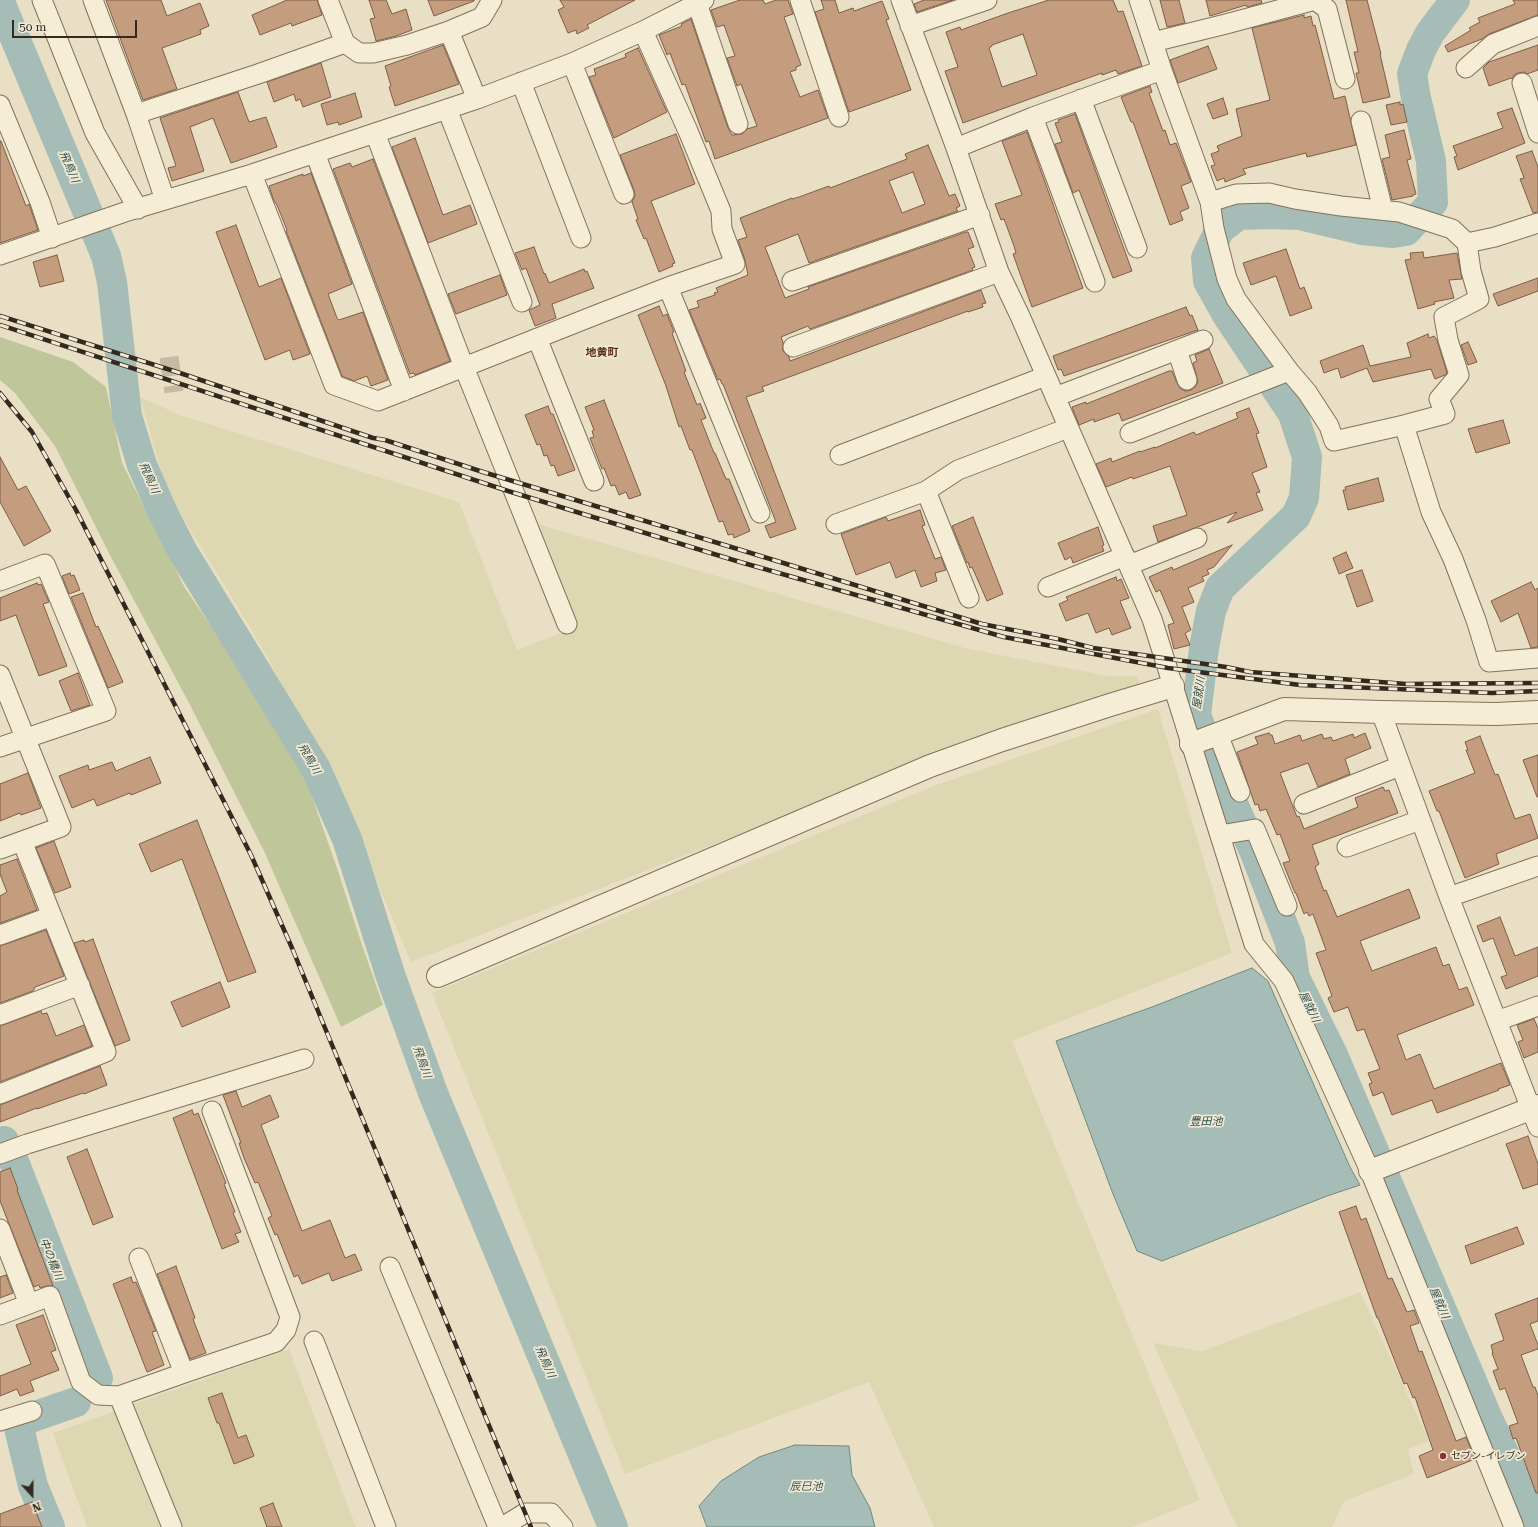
<!DOCTYPE html>
<meta charset="utf-8">
<style>
body{margin:0}
#map{position:relative;width:1538px;height:1527px;overflow:hidden;background:#e9dfc4;font-family:"Roboto Serif",serif}
canvas{display:block}
.north{position:absolute;left:12px;top:1475px;width:40px;height:40px;-webkit-text-stroke:3px #f1e9d3;paint-order:stroke;rotate:159deg;font-size:11px;font-weight:700;line-height:16px;text-align:center;color:#33291f}
.north::after{content:'';display:block;margin:auto;width:14px;height:18px;background:#33291f;clip-path:polygon(50% 0,100% 100%,50% 72%,0 100%)}
.scale{position:absolute;left:12px;top:20px;width:125px;height:18px;box-sizing:border-box;border:2px solid #33291f;border-top:0;padding-left:5px;font-size:12px;line-height:14px;white-space:nowrap;color:#33291f;-webkit-text-stroke:3px #f1e9d3;paint-order:stroke}
</style>
<div id="map">
<canvas width="1538" height="1527"></canvas>
<div class="north">N</div>
<div class="scale">50 m</div>
</div>
<script>
const g = document.querySelector('canvas').getContext('2d');
g.lineJoin = 'round';
function paint(path, color) { g.fillStyle = color; g.fill(path, 'evenodd'); }
const poly = rows => new Path2D(rows.map(r => 'M' + r).join(''));
function trace(path, color, width, dash) { g.strokeStyle = color; g.lineWidth = width; g.lineCap = dash ? 'butt' : 'round'; g.setLineDash(dash || []); g.stroke(path); }
function write(font, color, halo, rows, align = 'center') {
  g.font = font + ' "Roboto Serif","Noto Sans JP",serif'; g.lineWidth = 3.5; g.setLineDash([]); g.textBaseline = 'middle'; g.strokeStyle = halo; g.fillStyle = color; for (const [text, x, y, turn = 0] of rows) {
    g.save(); g.translate(x, y); g.rotate((+turn || 0) * Math.PI / 180); g.textAlign = isNaN(turn) ? turn : align; if (halo) g.strokeText(text, 0, 0); g.fillText(text, 0, 0); g.restore();
  }
}
paint(poly([
 [140,397,180,415,459,502,517,650,563,632,517,518,965,648,1107,676,1137,676,1141,687,925,762,411,962,325,761,251,629,167,492],
 [1158,709,1232,953,1012,1041,1200,1500,1132,1527,934,1527,869,1382,625,1474,432,993,931,787],
 [1360,1292,1429,1441,1408,1449,1414,1474,1344,1501,1332,1527,1237,1527,1153,1343,1202,1351],
 [289,1349,356,1527,87,1527,53,1433]
]), '#ded8b2');
paint(poly([
 [0,337,73,362,106,387,122,463,185,588,267,708,304,774,338,871,362,945,383,1005,341,1027,264,851,188,701,113,561,55,446,15,393,0,380]
]), '#bfc699');
const water = poly([
 [1252,968,1268,981,1350,1167,1360,1185,1327,1196,1162,1261,1137,1251,1113,1194,1056,1041,1152,1007,1252,968],
 [795,1445,849,1446,852,1475,870,1508,875,1527,707,1527,699,1506,721,1481,759,1457,795,1445]
]);
paint(water, '#a5bdb6');
trace(water, '#6d8a83', 1);
trace(poly([
 [1455,0,1430,33,1421,50,1412,74,1416,98,1431,161,1433,202,1406,231,1393,233,1362,230,1299,215,1271,214,1239,215,1220,229,1206,258,1208,281,1227,315,1293,414,1307,457,1304,498,1296,516,1220,588,1211,611,1204,648,1196,715,1211,754,1255,853,1290,943,1295,978,1333,1055,1485,1412,1538,1527],
 [0,2,106,256,112,282,127,416,142,465,163,513,183,552,316,769,347,839,391,977,433,1093,613,1527],
 [4,1141,13,1159,98,1378],
 [50,1527,33,1486,19,1428,30,1418,76,1402]
]), '#a5bdb6', 30);
const building = poly([
 [106,0,161,0,167,16,200,3,209,26,200,30,201,34,162,48,177,89,143,100,106,0],
 [287,0,317,0,322,15,292,26,291,23,260,35,252,15,287,0],
 [369,0,386,0,392,14,406,9,412,30,396,36,376,41,370,19,375,18,369,0],
 [428,0,474,0,474,1,434,16,428,0],
 [560,0,635,0,587,25,589,28,577,34,576,30,568,33,558,10,564,7,560,0],
 [740,0,763,0,765,4,776,0,788,0,793,14,784,17,801,65,796,67,796,70,790,72,800,97,818,90,828,118,715,159,709,141,706,142,685,84,682,85,670,53,667,55,659,35,682,26,681,24,691,19,728,128,732,135,742,134,747,129,757,126,741,84,737,86,727,58,735,56,724,25,717,27,711,10,740,0],
 [821,0,835,0,839,13,853,8,854,11,882,1,889,19,886,20,911,90,849,112,815,12,824,9,821,0],
 [924,0,953,0,917,12,914,4,924,0],
 [1049,0,1113,0,1118,12,1123,11,1142,66,1118,74,1116,70,1102,75,1102,73,963,123,945,71,958,67,946,32,960,27,961,30,1008,13,1049,0],
 [1023,34,1037,75,1002,87,989,48,992,46,992,45,1023,34],
 [1160,0,1179,0,1185,23,1167,27,1160,0],
 [1206,0,1261,0,1262,3,1247,7,1246,5,1210,16,1206,0],
 [1346,0,1367,0,1381,54,1380,54,1390,97,1363,103,1356,73,1359,73,1354,52,1358,52,1346,0],
 [1513,0,1538,0,1538,15,1489,34,1482,39,1448,52,1445,46,1471,30,1469,28,1480,22,1478,18,1515,4,1513,0],
 [1304,15,1304,18,1311,16,1313,26,1315,25,1334,99,1345,96,1356,145,1307,157,1306,153,1243,169,1246,174,1225,182,1224,178,1217,181,1211,166,1215,165,1211,154,1219,151,1217,146,1242,136,1236,109,1270,100,1252,28,1304,15],
 [443,45,459,84,395,106,389,87,391,86,385,66,443,45],
 [1538,45,1538,70,1527,74,1524,72,1518,73,1514,75,1512,79,1511,78,1489,86,1483,68,1489,62,1538,45],
 [1208,46,1217,69,1178,83,1170,60,1208,46],
 [638,48,667,112,614,138,589,77,596,75,594,69,626,57,625,54,638,48],
 [321,63,331,97,303,107,300,99,296,101,294,94,274,102,267,82,321,63],
 [1150,86,1152,92,1149,93,1163,131,1165,130,1170,145,1176,143,1191,182,1181,186,1189,208,1180,212,1183,220,1170,225,1133,122,1131,122,1121,97,1150,86],
 [238,92,249,122,266,117,277,147,231,163,213,118,190,127,204,171,172,181,168,168,176,166,160,118,238,92],
 [355,93,362,117,339,125,338,122,327,125,321,104,355,93],
 [1223,98,1228,114,1213,119,1207,104,1223,98],
 [1400,102,1400,105,1403,104,1407,122,1391,125,1386,105,1400,102],
 [1512,108,1525,143,1458,170,1454,157,1457,156,1453,146,1503,128,1497,113,1512,108],
 [1075,114,1132,271,1113,278,1079,190,1073,193,1055,144,1062,142,1055,123,1059,122,1058,120,1075,114],
 [1404,130,1411,159,1407,160,1416,194,1413,195,1413,196,1392,200,1382,159,1390,157,1385,135,1404,130],
 [1027,132,1083,288,1032,307,1013,254,1016,253,1014,246,1004,219,1001,220,995,204,1022,195,1002,141,1027,132],
 [676,134,695,184,651,201,675,263,672,264,673,266,659,272,646,238,644,239,636,220,638,219,632,202,635,196,634,190,620,155,676,134],
 [415,138,443,215,470,205,477,224,428,243,392,147,415,138],
 [0,141,1,141,26,206,29,204,38,230,0,243,0,141],
 [928,145,949,196,955,194,960,206,956,208,958,211,809,263,798,234,765,247,785,298,809,289,808,287,966,232,968,232,974,247,968,249,975,267,972,268,973,270,810,329,808,326,781,337,783,342,783,351,789,357,790,361,981,290,986,303,982,304,983,307,968,312,968,311,762,387,764,391,746,397,796,529,770,538,765,526,776,522,723,384,722,384,720,379,718,380,689,310,699,307,697,301,715,295,714,293,718,292,716,288,748,275,745,260,738,240,747,237,740,218,792,198,792,199,799,197,829,186,830,188,907,159,905,154,928,145],
 [913,172,925,204,902,213,889,181,913,172],
 [1532,151,1538,167,1538,212,1533,213,1520,179,1524,178,1516,156,1532,151],
 [373,159,450,361,415,375,414,373,410,374,333,169,350,163,352,167,373,159],
 [311,173,352,284,328,294,337,318,339,320,363,312,388,380,371,386,367,376,354,381,342,376,286,231,287,230,277,205,274,201,269,186,303,174,303,176,311,173],
 [236,225,259,287,281,278,310,354,293,360,290,350,265,360,216,232,236,225],
 [534,247,544,274,545,273,549,283,584,269,585,272,587,271,594,288,552,304,556,318,535,326,529,310,540,305,526,268,522,270,515,253,534,247],
 [1286,249,1300,289,1304,287,1312,308,1290,316,1276,276,1251,285,1243,263,1286,249],
 [1423,252,1424,258,1457,253,1462,279,1449,280,1454,298,1434,302,1435,304,1418,309,1405,260,1411,259,1410,253,1423,252],
 [57,255,64,281,40,287,33,262,57,255],
 [500,275,507,295,456,314,448,294,500,275],
 [1538,278,1538,291,1498,306,1493,294,1538,278],
 [659,306,663,316,667,314,674,332,672,333,686,371,684,372,697,405,700,403,706,418,701,420,714,453,715,453,726,479,729,479,750,531,734,538,733,534,728,535,723,521,719,522,692,450,690,450,681,426,679,427,666,386,638,315,659,306],
 [1186,307,1190,316,1192,315,1198,330,1064,376,1061,369,1058,370,1053,356,1186,307],
 [1428,334,1429,338,1434,336,1437,340,1447,373,1445,375,1435,379,1431,369,1373,382,1367,368,1341,378,1338,368,1324,373,1320,361,1363,345,1370,366,1411,357,1407,343,1428,334],
 [1468,342,1477,362,1468,365,1461,345,1468,342],
 [1209,349,1223,383,1122,421,1119,413,1094,422,1094,419,1079,425,1072,407,1086,402,1086,404,1169,371,1172,371,1177,383,1180,388,1185,391,1191,390,1195,387,1198,382,1193,363,1197,361,1195,355,1209,349],
 [604,400,641,495,629,499,626,492,619,495,615,485,611,486,604,468,602,469,600,464,590,438,594,437,592,431,594,430,585,407,604,400],
 [548,406,551,414,553,414,575,470,558,476,554,465,551,466,547,455,544,456,540,444,537,445,525,415,548,406],
 [1249,408,1259,433,1256,434,1267,467,1252,473,1260,492,1256,493,1263,510,1227,523,1237,512,1158,542,1153,526,1187,515,1170,466,1133,479,1132,477,1106,487,1096,464,1111,458,1112,462,1140,451,1140,452,1155,447,1155,448,1194,432,1196,435,1238,418,1236,413,1249,408],
 [1503,420,1510,443,1476,453,1468,429,1503,420],
 [0,457,18,490,26,486,51,531,24,546,0,502,0,457],
 [1378,478,1384,501,1348,510,1343,490,1346,490,1345,487,1378,478],
 [920,510,925,525,922,526,935,559,941,557,946,570,935,573,937,581,921,587,915,570,896,578,890,562,856,575,841,534,886,517,888,521,920,510],
 [973,517,1003,594,987,601,972,567,970,568,968,562,967,563,952,526,973,517],
 [1098,527,1104,545,1102,546,1104,551,1073,563,1071,557,1065,560,1058,543,1098,527],
 [1232,545,1214,567,1207,570,1209,574,1202,577,1204,581,1188,588,1194,602,1182,607,1191,630,1185,633,1190,645,1174,649,1168,625,1174,623,1160,590,1156,592,1149,577,1172,567,1173,570,1232,545],
 [1346,552,1353,568,1339,574,1333,558,1346,552],
 [1362,570,1373,601,1357,607,1346,575,1362,570],
 [70,573,71,576,74,575,80,590,69,594,62,576,70,573],
 [1116,577,1117,581,1121,579,1129,598,1120,601,1131,628,1112,635,1109,628,1096,633,1088,613,1066,621,1059,604,1068,600,1066,597,1116,577],
 [1531,582,1535,590,1538,588,1538,647,1531,648,1518,613,1501,622,1491,601,1531,582],
 [37,583,38,585,41,584,49,602,43,604,67,666,39,676,16,615,0,621,0,598,37,583],
 [83,593,96,627,98,626,123,682,108,688,71,597,83,593],
 [78,673,90,705,71,711,59,681,78,673],
 [1269,733,1270,735,1272,735,1275,744,1300,735,1302,741,1322,734,1324,739,1331,737,1333,741,1353,734,1354,738,1365,733,1371,748,1345,759,1350,774,1318,787,1308,763,1280,773,1297,817,1299,816,1304,829,1358,807,1355,798,1383,787,1385,791,1389,790,1398,813,1312,845,1319,864,1315,867,1324,891,1326,890,1337,917,1409,889,1420,918,1360,941,1372,971,1436,947,1443,966,1449,964,1459,990,1467,987,1474,1005,1397,1035,1406,1060,1420,1054,1434,1089,1501,1063,1510,1085,1498,1089,1499,1090,1437,1113,1432,1100,1392,1115,1383,1092,1373,1096,1369,1084,1372,1083,1368,1073,1380,1069,1364,1029,1357,1031,1348,1007,1334,1012,1328,998,1332,996,1316,953,1326,950,1313,914,1309,916,1307,912,1304,914,1296,893,1295,893,1283,863,1290,861,1280,834,1277,835,1266,809,1260,811,1258,804,1255,805,1237,752,1258,744,1255,737,1269,733],
 [1480,736,1495,775,1498,774,1515,819,1530,814,1538,838,1496,854,1499,864,1465,878,1439,811,1437,811,1429,791,1475,773,1466,750,1468,750,1465,742,1480,736],
 [1538,755,1538,797,1537,797,1523,760,1538,755],
 [150,757,161,783,131,795,130,793,97,806,94,799,72,808,59,776,88,765,89,770,112,762,116,771,150,757],
 [28,773,41,808,21,815,20,813,0,821,0,784,28,773],
 [197,820,256,972,228,982,182,859,151,872,139,844,197,820],
 [54,841,71,887,55,893,36,848,54,841],
 [17,859,37,910,0,923,0,896,7,892,0,874,0,865,17,859],
 [1500,917,1515,956,1538,947,1538,976,1506,989,1501,977,1507,975,1493,938,1483,942,1477,926,1500,917],
 [46,930,64,976,35,987,33,991,0,1003,0,946,46,930],
 [93,939,130,1040,115,1046,74,943,84,940,85,942,93,939],
 [220,982,230,1007,182,1027,171,1002,220,982],
 [41,1011,42,1014,47,1013,56,1036,84,1025,92,1046,0,1082,0,1026,41,1011],
 [1534,1019,1538,1028,1538,1052,1524,1058,1518,1042,1523,1040,1517,1025,1534,1019],
 [100,1066,107,1085,84,1094,83,1093,37,1109,37,1108,0,1122,0,1105,100,1066],
 [236,1091,242,1107,270,1095,279,1117,261,1125,302,1231,330,1220,345,1258,355,1254,362,1270,332,1281,329,1273,302,1284,298,1275,294,1277,277,1234,275,1235,268,1218,272,1216,258,1182,255,1183,244,1158,239,1143,241,1143,223,1095,236,1091],
 [192,1110,194,1115,198,1113,226,1183,224,1184,235,1212,233,1213,241,1232,235,1234,239,1242,222,1249,173,1118,192,1110],
 [1528,1136,1538,1164,1538,1184,1523,1189,1506,1144,1528,1136],
 [87,1149,113,1217,93,1225,67,1157,87,1149],
 [10,1168,18,1189,17,1190,53,1286,46,1286,40,1288,39,1285,34,1287,0,1201,0,1172,10,1168],
 [1356,1206,1361,1220,1366,1218,1388,1279,1392,1278,1407,1312,1414,1310,1419,1323,1410,1326,1419,1352,1422,1351,1456,1441,1466,1437,1475,1459,1427,1478,1419,1456,1433,1450,1423,1421,1415,1397,1413,1398,1407,1383,1404,1384,1398,1369,1378,1318,1377,1318,1339,1212,1356,1206],
 [1517,1227,1524,1244,1471,1264,1465,1246,1517,1227],
 [176,1266,195,1318,193,1319,206,1353,190,1359,157,1274,176,1266],
 [6,1275,13,1293,0,1298,0,1277,6,1275],
 [131,1277,133,1283,136,1282,156,1331,152,1332,164,1365,147,1372,113,1284,131,1277],
 [1538,1298,1538,1321,1530,1324,1538,1345,1538,1349,1521,1355,1533,1387,1535,1387,1538,1396,1538,1493,1536,1493,1516,1438,1513,1439,1509,1426,1518,1423,1505,1388,1500,1390,1493,1371,1498,1369,1492,1353,1493,1353,1491,1345,1504,1340,1495,1314,1538,1298],
 [43,1315,56,1350,51,1352,59,1370,30,1381,34,1391,20,1396,17,1389,0,1396,0,1376,31,1364,16,1325,43,1315],
 [222,1393,238,1438,246,1435,254,1456,234,1464,219,1423,217,1423,208,1398,222,1393],
 [32,1502,42,1527,0,1527,0,1514,32,1502],
 [273,1503,282,1527,267,1527,260,1508,273,1503]
]);
paint(building, '#c39d7e');
trace(building, '#7e5d45', 1);
trace(poly([
 [169,357,174,392]
]), '#c5bba3', 19, [19, 10]);
const minor = poly([
 [42,0,95,133,138,209],
 [93,0,136,114,165,200],
 [328,0,345,43,359,53,373,53,407,45,449,31,477,99],
 [800,0,839,117],
 [901,0,956,148,999,272,1020,316,1152,619,1254,944,1284,981,1370,1171,1514,1527],
 [1139,0,1162,70,1210,202,1236,194,1269,193,1295,199,1341,206,1399,212,1452,229,1467,243,1495,237,1538,223],
 [697,3,738,124],
 [910,26,987,0],
 [449,31,482,17,492,0],
 [1153,42,1226,24,1315,0,1327,9,1345,79],
 [572,63,624,194],
 [1466,68,1493,44,1538,26],
 [521,82,581,238],
 [1522,83,1538,133],
 [1081,99,1137,248],
 [0,105,40,202,52,238],
 [447,109,522,302],
 [136,114,258,74,345,43],
 [1033,117,1095,282],
 [1361,121,1383,210],
 [375,133,464,367,567,624],
 [956,148,1033,117,1162,70],
 [315,153,404,391],
 [252,174,334,385,378,401,606,311,668,287,735,264,722,229,721,211,688,131,643,31],
 [1210,202,1214,228,1227,279,1236,299,1289,371,1307,392,1329,426,1334,441,1404,425,1445,414,1439,399,1459,375,1448,340,1444,317,1479,299,1471,271,1467,243],
 [0,255,125,212,252,174,477,99,572,63,643,31,704,0],
 [792,281,980,215],
 [668,287,760,513],
 [537,338,594,481],
 [793,347,999,272],
 [1177,350,1187,380],
 [1055,397,1203,340],
 [1404,425,1431,512,1453,559,1476,620,1489,662,1538,658],
 [1130,433,1289,371],
 [840,455,1046,376],
 [926,491,969,598],
 [836,524,926,491,958,470,1068,428],
 [1129,565,1197,538],
 [0,581,45,564,106,711,0,747],
 [1048,587,1125,556],
 [0,675,61,827,0,849],
 [1381,712,1449,897,1538,1127],
 [1218,734,1240,792],
 [1304,804,1400,766],
 [1220,835,1255,829,1287,906],
 [1347,847,1420,820],
 [1449,897,1538,866],
 [0,935,52,916],
 [0,1015,80,985],
 [1497,1021,1538,1006],
 [0,1094,106,1052,22,841],
 [0,1154,27,1144,304,1059],
 [0,1229,29,1304],
 [390,1267,498,1527],
 [0,1315,50,1296,81,1382,98,1395,119,1396,184,1373,139,1258],
 [314,1341,386,1527],
 [184,1373,276,1342,286,1330,290,1317,212,1111],
 [119,1396,172,1527],
 [0,1421,32,1411],
 [502,1527,525,1513,551,1513,563,1527]
]);
const tertiary = poly([
 [1191,744,1284,709,1381,712,1496,714,1538,712],
 [438,976,930,766,1002,740,1110,705,1173,686],
 [1370,1171,1538,1106]
]);
trace(minor, '#82715c', 21);
trace(tertiary, '#82715c', 24);
trace(minor, '#f5edd6', 19);
trace(tertiary, '#f5edd6', 22);
const rail = poly([
 [0,316,180,373,373,438,385,440,483,472,741,550,982,624,1058,639,1093,648,1226,667,1250,672,1406,684,1538,683],
 [0,325,508,491,740,562,1004,637,1168,668,1300,685,1492,693,1538,691],
 [0,393,32,432,76,510,251,855,292,948,531,1527]
]);
trace(rail, '#33291f', 4.5);
trace(rail, '#f1e9d3', 3, [9]);
for (const [x, y, r, color] of [
 [1443,1456,4,"#8a3533"]
]) { const dot = new Path2D(); dot.arc(x, y, r, 0, 2 * Math.PI); g.fillStyle = color; g.fill(dot); trace(dot, '#f1e9d3', 1.5); }
write('10px', '#33291f', '#f1e9d3', [
 ["セブン-イレブン",1451,1456]
], 'left');
write('italic 11px', '#305150', '#f1e9d3', [
 ["飛鳥川",69,167,67],
 ["飛鳥川",149,478,66],
 ["屋就川",1199,693,-82],
 ["飛鳥川",309,759,60],
 ["屋就川",1309,1007,64],
 ["飛鳥川",422,1062,70],
 ["豊田池",1206,1122],
 ["中の橋川",51,1259,68],
 ["屋就川",1439,1303,67],
 ["飛鳥川",545,1362,67],
 ["辰巳池",806,1487]
]);
write('bold 11px', '#5b3023', '#f1e9d3', [
 ["地黄町",602,353]
]);
</script>
